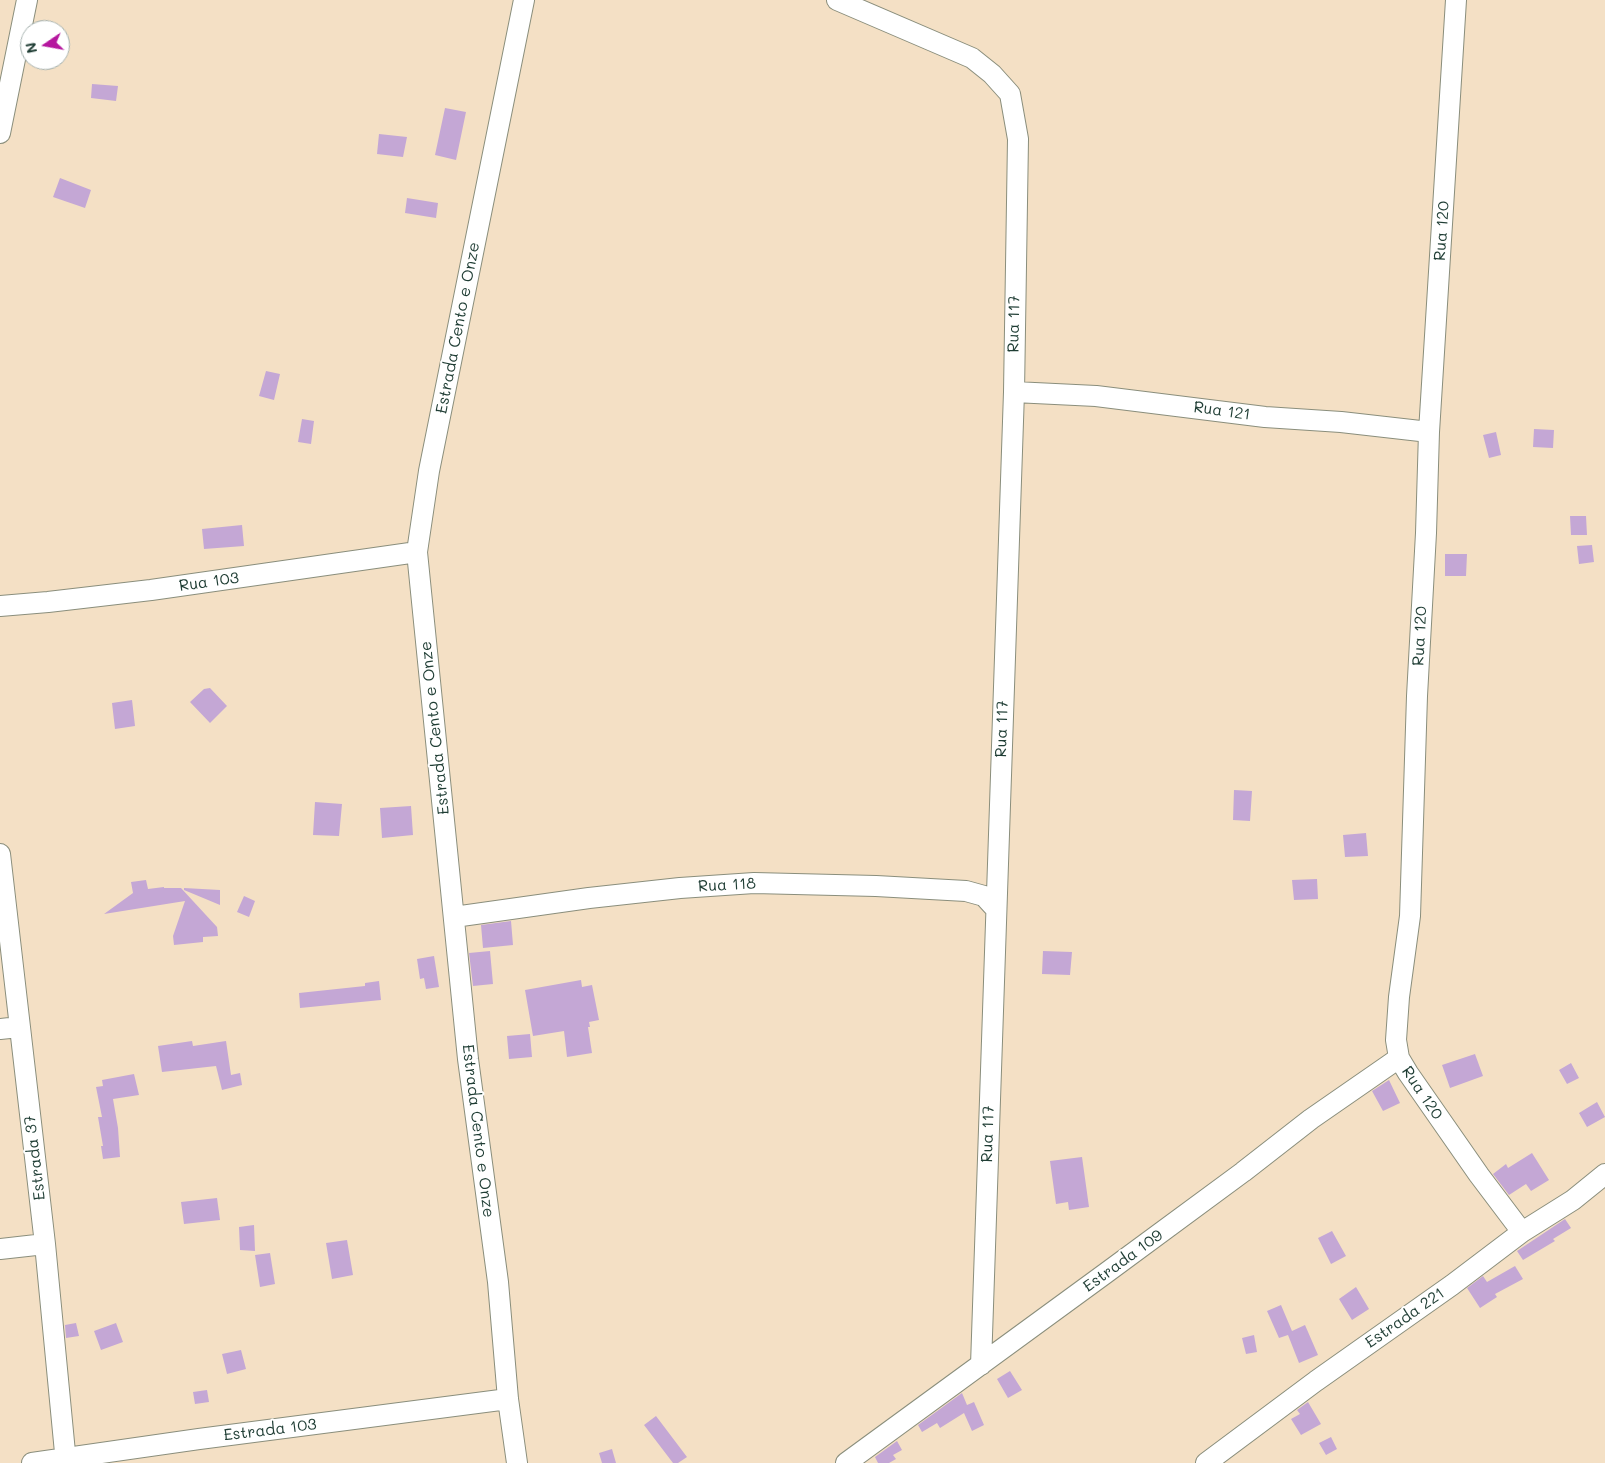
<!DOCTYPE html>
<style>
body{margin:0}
#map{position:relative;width:1605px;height:1463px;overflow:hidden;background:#f4e0c5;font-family:Mali,sans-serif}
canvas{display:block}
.north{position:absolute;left:20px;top:20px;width:50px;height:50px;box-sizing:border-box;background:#fff;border:1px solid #a5b1ae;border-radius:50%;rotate:258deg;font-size:14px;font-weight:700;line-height:20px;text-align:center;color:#1f3d34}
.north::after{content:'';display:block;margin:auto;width:18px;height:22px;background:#b5179e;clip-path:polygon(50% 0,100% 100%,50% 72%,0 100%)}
</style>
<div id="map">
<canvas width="1605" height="1463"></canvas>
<div class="north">N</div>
</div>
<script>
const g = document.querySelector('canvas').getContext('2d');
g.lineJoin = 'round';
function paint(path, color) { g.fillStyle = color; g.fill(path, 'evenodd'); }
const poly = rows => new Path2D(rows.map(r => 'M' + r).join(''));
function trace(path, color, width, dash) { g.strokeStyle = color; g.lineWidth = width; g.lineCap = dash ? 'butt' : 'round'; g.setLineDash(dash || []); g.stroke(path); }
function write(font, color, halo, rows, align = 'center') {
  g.font = font + ' Mali,sans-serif'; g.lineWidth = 4; g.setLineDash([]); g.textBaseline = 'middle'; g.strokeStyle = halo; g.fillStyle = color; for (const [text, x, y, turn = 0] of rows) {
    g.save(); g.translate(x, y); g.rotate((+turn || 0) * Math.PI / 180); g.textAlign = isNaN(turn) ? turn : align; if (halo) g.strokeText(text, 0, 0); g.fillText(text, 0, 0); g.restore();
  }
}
paint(poly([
 [92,84,118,86,116,101,91,98],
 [445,108,466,112,456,160,435,155],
 [379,134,407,137,403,157,377,154],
 [60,178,91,190,85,208,53,197],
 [407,198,438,203,436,218,405,213],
 [266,371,280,374,274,400,259,396],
 [302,419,314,421,311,444,298,442],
 [1534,429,1554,430,1553,448,1533,447],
 [1496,432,1501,455,1489,458,1483,435],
 [1570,516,1586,516,1587,535,1571,535],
 [242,525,244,546,204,549,202,529],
 [1592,545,1594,562,1579,564,1577,546],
 [1445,554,1467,554,1466,576,1445,576],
 [210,688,227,706,210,723,190,702,204,689],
 [132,700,135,726,115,729,112,703],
 [1234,790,1252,791,1250,821,1233,820],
 [315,802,342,804,339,836,313,835],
 [411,806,413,835,382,838,380,808],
 [1366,833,1368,856,1345,857,1343,835],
 [1317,879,1318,899,1294,900,1292,880],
 [146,880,148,889,164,887,164,888,181,888,217,927,218,936,203,937,203,942,174,945,173,936,185,901,104,914,133,893,131,882],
 [184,888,220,890,220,905,184,890],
 [244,896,255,901,249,917,237,912],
 [511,921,513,945,483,948,481,925],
 [490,951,493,984,473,986,469,953],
 [1043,951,1072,952,1070,975,1042,974],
 [434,956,439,987,426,989,424,978,420,979,417,959],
 [581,980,582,987,592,985,599,1020,589,1022,590,1027,588,1027,592,1053,567,1057,564,1031,533,1036,525,990],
 [379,981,381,1000,300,1008,299,993,365,986,365,983],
 [530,1034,532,1057,509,1059,507,1036],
 [192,1041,193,1046,226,1041,231,1075,240,1073,242,1085,222,1090,216,1066,162,1072,158,1046],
 [1475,1054,1483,1076,1450,1088,1442,1065],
 [1571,1063,1579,1078,1567,1084,1559,1070],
 [134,1074,139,1095,113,1099,118,1128,120,1157,103,1159,101,1146,103,1146,98,1117,102,1117,96,1087,103,1086,102,1080],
 [1389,1080,1400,1103,1383,1111,1372,1091],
 [1597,1102,1605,1117,1587,1127,1579,1113],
 [1532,1153,1549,1180,1531,1191,1526,1184,1509,1195,1493,1174,1506,1164,1508,1168],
 [1082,1157,1089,1207,1069,1210,1068,1202,1056,1204,1050,1161],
 [217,1198,220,1220,184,1224,181,1202],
 [1565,1219,1571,1228,1553,1239,1555,1241,1523,1260,1517,1251],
 [254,1225,255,1251,240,1250,239,1227],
 [1332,1231,1346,1256,1331,1264,1318,1238],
 [347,1240,353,1275,332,1279,326,1243],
 [270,1253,275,1284,260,1287,255,1255],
 [1515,1266,1523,1279,1495,1294,1497,1297,1480,1308,1467,1288,1483,1276,1487,1282],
 [1356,1287,1369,1309,1352,1320,1339,1299],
 [1281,1305,1292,1331,1305,1325,1318,1355,1299,1363,1288,1335,1279,1338,1267,1311],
 [76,1323,79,1336,66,1338,65,1325],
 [116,1323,123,1342,101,1350,94,1331],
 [1254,1335,1257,1352,1246,1354,1242,1338],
 [241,1350,246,1369,227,1374,222,1354],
 [1010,1371,1022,1390,1008,1398,997,1379],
 [207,1390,209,1402,195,1404,193,1392],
 [962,1393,967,1405,974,1402,984,1425,972,1431,964,1413,940,1428,937,1423,922,1432,918,1425],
 [1308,1402,1321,1424,1301,1435,1291,1419,1300,1414,1297,1410],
 [656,1416,687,1457,678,1463,673,1463,644,1425],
 [1331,1437,1337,1449,1326,1455,1319,1443],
 [897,1441,902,1450,893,1455,896,1459,889,1463,878,1463,875,1457],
 [612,1449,616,1463,602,1463,599,1453]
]), '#c4a7d5');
const minor = poly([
 [837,0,972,58,992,74,1010,94,1018,139,1014,392,981,1365],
 [1456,0,1429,432,1426,533,1417,696,1410,916,1399,997,1396,1040,1399,1058,1408,1073,1479,1175,1522,1232],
 [0,133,27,0],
 [1014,392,1096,396,1265,417,1341,422,1429,432],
 [0,606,48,602,151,590,417,552],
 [0,854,45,1244,66,1463],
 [454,917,589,898,680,888,754,883,876,886,966,891,984,896,995,908],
 [0,1029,19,1027],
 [0,1249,45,1244],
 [32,1463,199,1439,508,1399],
 [517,1463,508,1399,498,1282,468,1059,417,552,429,471,524,0],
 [846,1463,1106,1273,1243,1172,1311,1119,1399,1058],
 [1206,1463,1316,1381,1452,1285,1522,1232,1573,1200,1605,1174]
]);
trace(minor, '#8a8e7c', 22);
trace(minor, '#fff', 20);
write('16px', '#1f3d34', '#fff', [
 ["Rua 120",1442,231,-86],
 ["Rua 117",1014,324,-89],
 ["Estrada Cento e Onze",458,328,-79],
 ["Rua 121",1222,411,8],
 ["Rua 103",209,582,-8],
 ["Rua 120",1420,636,-87],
 ["Estrada Cento e Onze",435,728,-96],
 ["Rua 117",1002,729,-88],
 ["Rua 118",727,885,-3],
 ["Rua 120",1422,1093,56],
 ["Estrada Cento e Onze",478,1131,83],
 ["Rua 117",988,1134,-88],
 ["Estrada 37",35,1158,-97],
 ["Estrada 109",1123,1261,-36],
 ["Estrada 221",1405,1318,-35],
 ["Estrada 103",270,1430,-7]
]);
</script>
